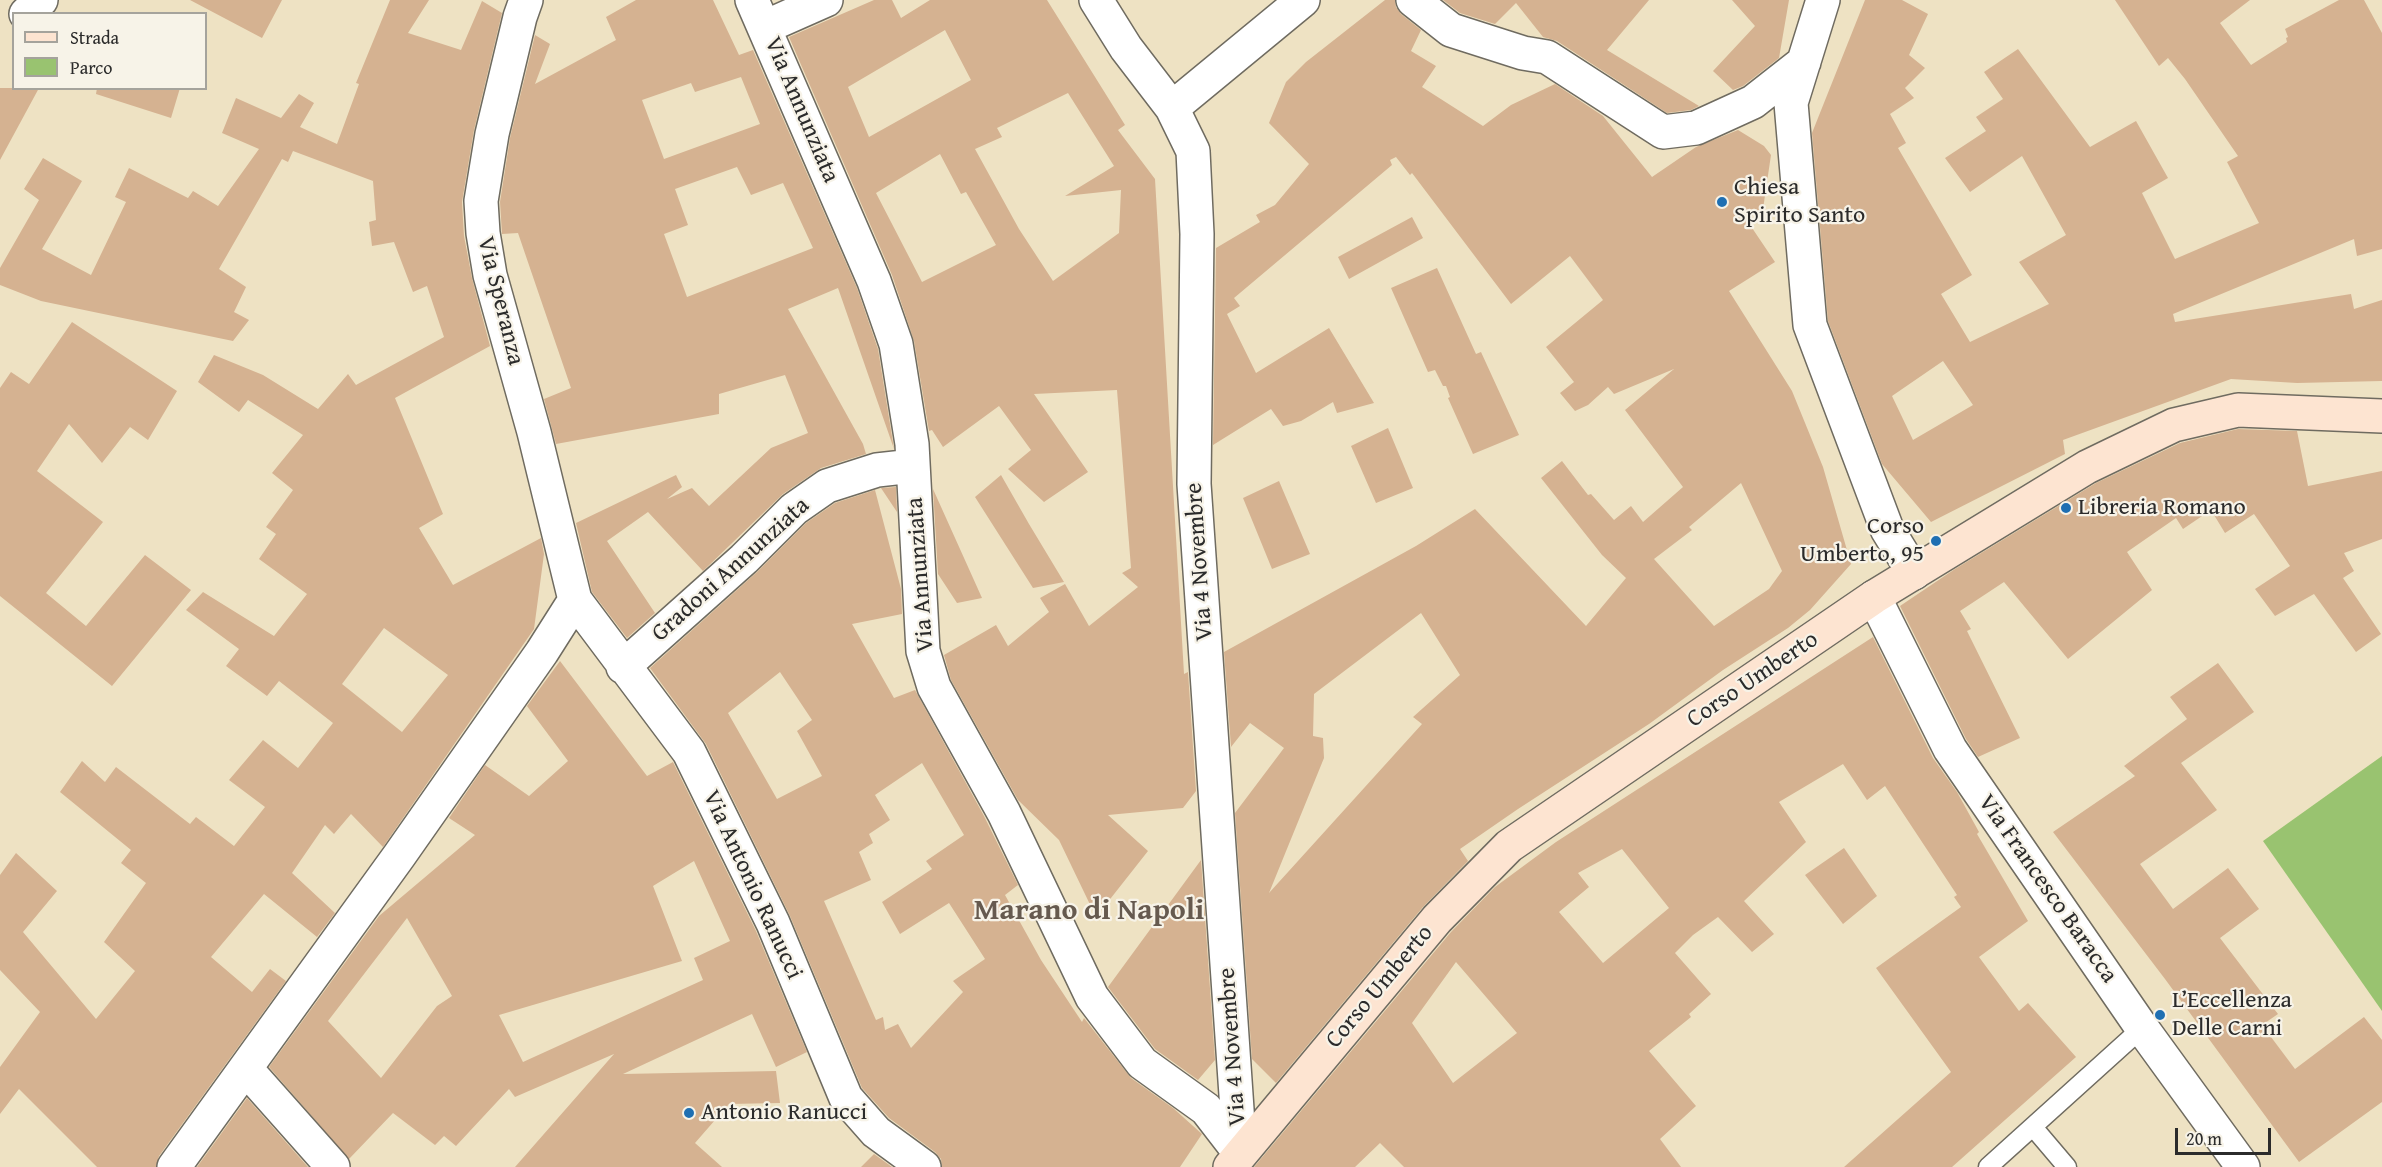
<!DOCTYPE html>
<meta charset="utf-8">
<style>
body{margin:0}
#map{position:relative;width:2382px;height:1167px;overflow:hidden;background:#eee2c3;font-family:"Gentium Book Plus",serif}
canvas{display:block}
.legend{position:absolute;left:12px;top:12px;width:195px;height:78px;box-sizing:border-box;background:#f7f3e8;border:2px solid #a5a39c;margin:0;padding:8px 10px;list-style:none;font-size:18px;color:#2b2b2b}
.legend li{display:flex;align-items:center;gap:12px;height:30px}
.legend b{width:30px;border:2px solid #a5a39c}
.scale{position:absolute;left:2175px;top:1128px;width:96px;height:27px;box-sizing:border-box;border:3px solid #2b2b2b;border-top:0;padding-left:8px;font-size:18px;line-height:21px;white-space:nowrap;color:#2b2b2b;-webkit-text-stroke:4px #f7f3e8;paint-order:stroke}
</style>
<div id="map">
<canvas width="2382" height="1167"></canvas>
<ul class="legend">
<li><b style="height:8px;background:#fde4d1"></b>Strada</li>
<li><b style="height:16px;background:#99c370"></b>Parco</li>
</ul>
<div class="scale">20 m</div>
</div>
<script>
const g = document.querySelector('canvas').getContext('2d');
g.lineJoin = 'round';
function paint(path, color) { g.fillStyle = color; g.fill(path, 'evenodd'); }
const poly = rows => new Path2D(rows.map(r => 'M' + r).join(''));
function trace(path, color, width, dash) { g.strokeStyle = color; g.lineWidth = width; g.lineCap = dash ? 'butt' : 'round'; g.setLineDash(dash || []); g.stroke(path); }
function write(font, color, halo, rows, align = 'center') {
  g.font = font + ' "Gentium Book Plus",serif'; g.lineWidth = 4.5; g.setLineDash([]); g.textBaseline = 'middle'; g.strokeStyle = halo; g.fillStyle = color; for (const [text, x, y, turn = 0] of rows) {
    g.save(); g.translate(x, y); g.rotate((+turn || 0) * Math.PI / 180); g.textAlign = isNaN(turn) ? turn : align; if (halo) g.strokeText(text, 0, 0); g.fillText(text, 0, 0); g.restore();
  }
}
paint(poly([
 [2382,756,2382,1011,2263,841]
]), '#99c370');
paint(poly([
 [190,0,282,0,262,38],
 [390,0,429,0,408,33,461,50,482,1,502,13,474,130,462,202,464,236,472,278,490,346,395,398,443,514,419,528,453,585,541,538,544,554,534,629,383,847,351,814,334,834,325,825,292,873,335,913,317,937,264,894,211,957,252,992,270,969,286,981,159,1156,156,1167,97,1167,19,1089,0,1114,0,1067,40,1012,0,970,0,875,16,853,57,891,23,932,96,1019,135,971,104,942,146,883,121,863,131,850,60,792,82,761,105,782,116,767,190,824,196,817,234,846,265,807,229,780,263,740,298,768,333,723,279,681,267,696,226,666,239,649,186,610,203,592,274,636,307,594,259,559,276,534,266,527,293,490,272,473,303,435,248,400,239,412,198,382,214,355,263,375,318,409,348,374,356,385,444,337,427,286,413,292,394,242,372,246,369,222,376,220,373,181,293,151,288,162,282,159,219,269,246,287,234,312,249,320,233,341,41,301,0,285,0,268,39,200,24,189,43,158,82,181,42,249,91,275,126,202,115,197,129,168,188,198,193,191,218,206,259,149,222,133,236,98,281,118,299,94,314,103,300,127,337,144,359,84,356,83],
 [384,628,448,675,402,732,342,684],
 [636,0,713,0,739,55,753,50,857,288,878,349,894,449,838,288,788,309,863,444,866,454,821,468,783,494,703,571,648,512,607,541,655,613,627,638,592,592,576,523,676,475,682,487,667,499,692,488,709,506,771,448,808,433,785,375,719,394,719,414,556,444,544,399,571,388,518,233,502,234,500,202,510,138,535,35,550,44,535,84,616,40,606,17],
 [741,77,760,124,664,159,642,100,691,83,695,92],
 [737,167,751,195,783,183,813,248,687,297,664,234,688,225,675,189],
 [874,0,892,0,901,18,930,0,1047,0,1125,125,1118,130,1155,179,1184,674,1188,672,1196,791,1183,808,1108,815,1148,851,1096,917,1059,840,1018,800,951,680,944,655,996,625,1008,646,1049,612,1040,598,1065,584,1089,626,1138,587,1122,573,1131,568,1117,390,1034,394,1088,472,1044,502,1008,469,1031,450,999,406,943,447,932,430,929,431,914,341,892,275,789,37],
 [945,30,971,80,869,137,848,87],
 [1068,93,1114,166,1065,196,1121,190,1119,233,1053,281,1019,229,975,149,1002,137,997,128],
 [940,154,961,194,966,192,996,245,922,282,876,193],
 [1385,0,1395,0,1396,7,1401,14,1421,30,1411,51,1436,66,1422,87,1483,126,1511,105,1555,84,1603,116,1652,177,1696,147,1738,130,1764,146,1771,155,1763,209,1746,219,1775,262,1729,291,1792,391,1823,467,1851,564,1810,610,1788,628,1723,670,1649,724,1518,809,1460,849,1468,861,1423,907,1276,1083,1252,1059,1235,813,1284,748,1250,723,1231,747,1224,652,1416,546,1475,509,1586,626,1626,578,1602,555,1541,478,1562,461,1588,495,1591,494,1614,520,1631,506,1643,522,1683,487,1625,410,1674,369,1614,394,1608,387,1588,405,1575,411,1560,393,1574,382,1546,347,1603,300,1570,256,1511,304,1412,173,1410,175,1396,157,1390,160,1392,165,1234,298,1240,306,1227,314,1256,373,1329,328,1374,403,1337,413,1333,402,1301,421,1283,426,1271,409,1213,445,1216,248,1260,222,1256,215,1275,205,1309,164,1269,123,1286,82,1306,62],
 [1741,483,1782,571,1769,589,1714,626,1654,559,1692,530,1689,527],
 [1421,613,1460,675,1413,717,1422,724,1269,893,1324,758,1323,738,1313,736,1314,694],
 [1443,0,1649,0,1607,50,1699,106,1691,110,1667,113,1557,41,1543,37,1516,3,1495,24,1460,13],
 [1732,0,1789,0,1779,58,1743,86,1733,90,1713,71,1755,26],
 [1865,0,1902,0,1928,14,1909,55,1925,68,1905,88,1914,98,1890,114,1906,143,1898,148,1972,275,1941,294,1970,342,2049,304,2019,262,2066,235,2022,156,1970,192,1945,158,1986,131,1976,117,2003,99,1984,72,2018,49,2090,147,2136,121,2168,178,2142,193,2175,259,2259,223,2227,162,2238,156,2185,79,2168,58,2159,66,2115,0,2250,0,2220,23,2251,65,2287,42,2286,38,2288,37,2285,29,2339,0,2364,0,2382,33,2382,249,2357,256,2354,239,2173,314,2175,322,2351,294,2354,309,2382,300,2382,381,2297,383,2231,379,2063,440,2065,454,1931,522,1882,464,1828,321,1812,133],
 [1943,361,1973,405,1913,440,1892,396],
 [0,88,39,88,0,160],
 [97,88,180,88,171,118,96,94],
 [1412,217,1423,238,1349,279,1338,257],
 [1437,268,1476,354,1481,352,1519,435,1473,454,1448,398,1450,397,1446,386,1443,386,1435,370,1428,372,1391,288],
 [72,322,177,391,148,440,130,427,102,463,69,424,37,471,103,522,46,593,86,626,145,555,191,590,112,686,0,596,0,388,11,372,29,384],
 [1388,428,1413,488,1376,503,1351,446],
 [2238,429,2297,431,2308,486,2382,471,2382,539,2344,553,2354,571,2343,578,2381,634,2356,652,2314,594,2275,616,2255,589,2290,566,2254,514,2225,533,2211,510,2183,529,2176,518,2127,552,2152,590,2068,659,2004,582,1960,611,1971,629,1967,631,2020,738,1978,757,1966,739,1900,606,1955,569,2096,483,2180,443],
 [1001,475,1029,524,1064,582,1033,588,975,497],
 [1279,481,1310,554,1272,569,1243,498],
 [896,487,897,512,881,488],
 [933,489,982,598,957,603,938,574],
 [875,490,901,589,902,614,852,624,894,698,915,690,984,816,1018,885,1005,895,1041,960,1082,1022,1084,1018,1131,1078,1173,1108,1202,1134,1180,1167,942,1167,941,1159,935,1152,889,1118,862,1088,790,916,706,744,650,668,757,572,806,523,835,503],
 [780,672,812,720,797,731,822,776,777,799,728,713],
 [922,763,964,835,926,861,932,869,882,902,900,934,949,903,985,959,953,981,963,992,911,1048,898,1024,885,1030,883,1017,876,1020,824,901,871,880,859,852,873,843,869,834,890,820,875,795],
 [1873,637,1933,758,1957,792,1979,832,1977,834,2028,921,1979,957,2019,1011,2028,1003,2076,1057,1952,1167,1844,1167,1951,1072,1876,968,1961,907,1954,897,1957,895,1885,786,1867,800,1843,764,1779,802,1806,842,1744,901,1774,934,1752,952,1718,917,1693,935,1675,953,1711,994,1689,1014,1691,1017,1649,1051,1696,1106,1660,1139,1681,1167,1404,1167,1380,1143,1355,1167,1254,1167,1451,932,1495,887,1556,842],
 [1622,849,1669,908,1603,963,1559,912,1589,887,1578,873],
 [1456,962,1517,1033,1453,1083,1412,1023],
 [560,661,647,776,673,762,756,931,807,1052,776,1067,752,1014,623,1074,776,1071,780,1103,729,1104,695,1143,722,1167,515,1167,614,1054,515,1097,509,1089,456,1146,444,1136,435,1145,393,1113,349,1159,269,1067,379,916,475,835,449,818,485,765,529,796,568,761,527,706],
 [694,861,730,941,694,958,703,980,523,1062,499,1015,682,961,653,886],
 [407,918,452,996,437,1006,381,1078,328,1021],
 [2218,663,2254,712,2181,763,2217,810,2140,864,2173,909,2228,868,2259,909,2220,938,2278,1014,2262,1025,2295,1069,2364,1017,2382,1040,2382,1102,2299,1162,2165,979,2053,832,2135,776,2124,766,2187,719,2170,697],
 [1844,848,1877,896,1843,924,1805,875],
 [1201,860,1215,1060,1198,1080,1155,1049,1108,987],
 [247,1098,308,1167,197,1167],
 [874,1154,892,1167,861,1167]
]), '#d5b291');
const lane = poly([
 [2033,1127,2067,1167],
 [1988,1167,2142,1028]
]);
const street = poly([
 [526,0,520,17,492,134,481,201,483,233,490,275,534,432,575,600,689,752,773,923,846,1098,876,1132,924,1167],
 [752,0,874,281,896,344,912,444,923,651,934,687,1004,813,1092,997,1142,1063,1206,1109,1240,1153],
 [1096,0,1126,48,1172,108,1193,151,1197,234,1194,484,1240,1153],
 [1413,0,1451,30,1523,53,1547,57,1663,132,1696,128,1753,102,1804,62],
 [1823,0,1791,103,1810,325,1887,529,1914,573],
 [26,14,41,0],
 [765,27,826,0],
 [1172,108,1303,0],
 [1874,597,1950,749,2142,1028,2243,1167],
 [623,667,744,559,794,509,827,486,877,470,913,466],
 [246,1069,333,1167],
 [174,1167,399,856,542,652,575,600]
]);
const secondary = poly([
 [1230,1167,1437,919,1509,846,1874,597,2087,467,2174,425,2238,410,2382,416]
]);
trace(lane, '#6f6b60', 21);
trace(street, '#6f6b60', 36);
trace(secondary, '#6f6b60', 36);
trace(lane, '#fff', 18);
trace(street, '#fff', 33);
trace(secondary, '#fde4d1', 33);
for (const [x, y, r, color] of [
 [1722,202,6,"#1f6fb2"],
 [2066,508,6,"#1f6fb2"],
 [1936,541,6,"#1f6fb2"],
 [2160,1015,6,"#1f6fb2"],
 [689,1113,6,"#1f6fb2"]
]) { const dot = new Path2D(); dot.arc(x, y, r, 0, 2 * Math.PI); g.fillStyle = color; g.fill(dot); trace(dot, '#f7f3e8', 2); }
write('24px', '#2b2b2b', '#f7f3e8', [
 ["Via Annunziata",801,110,67],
 ["Via Speranza",500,301,76],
 ["Via 4 Novembre",1200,562,-94],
 ["Gradoni Annunziata",731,570,-42],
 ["Via Annunziata",921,575,-94],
 ["Corso Umberto",1753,680,-34],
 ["Via Antonio Ranucci",752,885,65],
 ["Via Francesco Baracca",2047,889,55],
 ["Corso Umberto",1380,987,-50],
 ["Via 4 Novembre",1233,1047,-94]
]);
write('24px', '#2b2b2b', '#f7f3e8', [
 ["Chiesa",1734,188],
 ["Spirito Santo",1734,216],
 ["Libreria Romano",2078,508],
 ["Corso",1924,527,"right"],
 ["Umberto, 95",1924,555,"right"],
 ["L’Eccellenza",2172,1001],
 ["Delle Carni",2172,1029],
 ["Antonio Ranucci",701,1113]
], 'left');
write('bold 30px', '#665a4f', '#f7f3e8', [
 ["Marano di Napoli",1089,911]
]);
</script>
